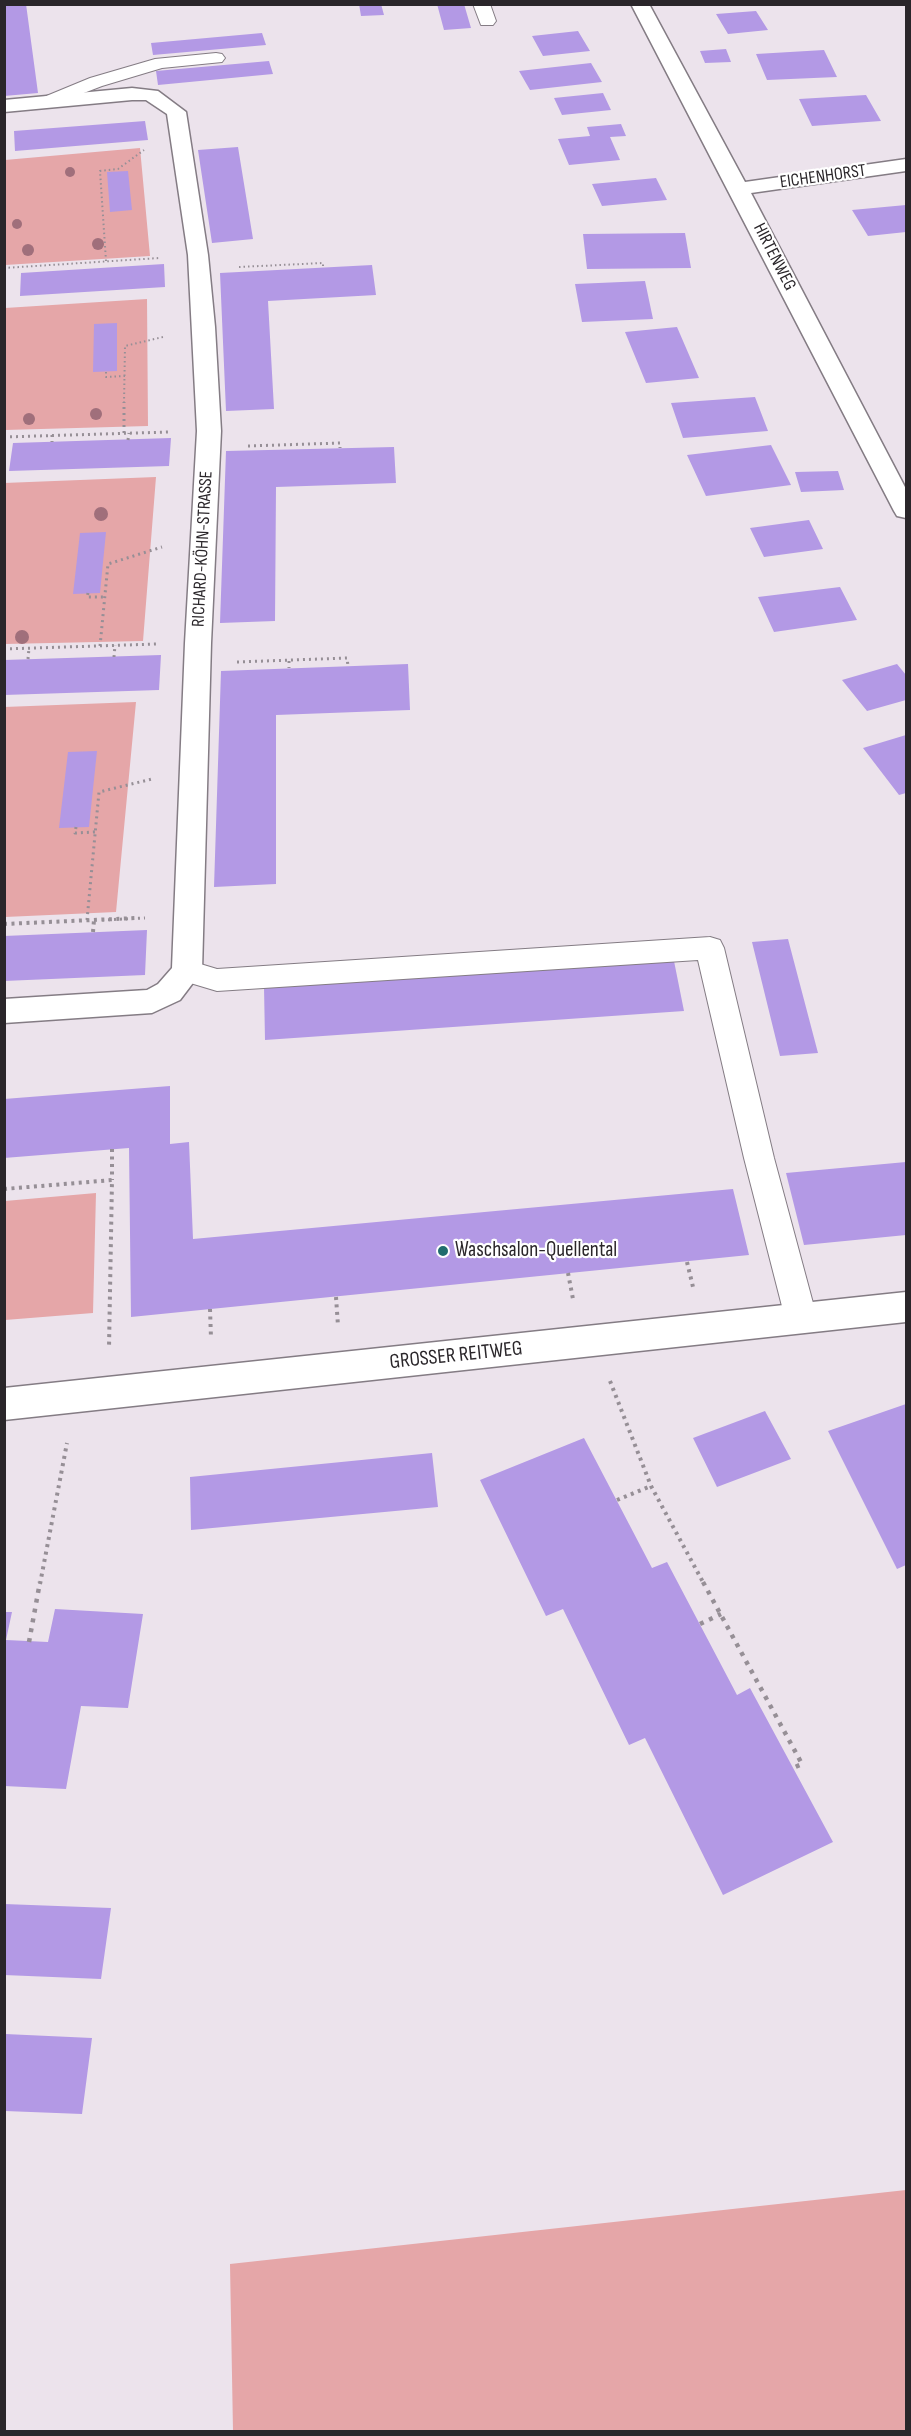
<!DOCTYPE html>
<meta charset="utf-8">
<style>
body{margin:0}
#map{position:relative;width:911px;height:2436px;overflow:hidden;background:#ece3ec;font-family:"Sofia Sans Condensed",sans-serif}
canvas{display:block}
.frame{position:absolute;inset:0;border:6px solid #2a262a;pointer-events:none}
</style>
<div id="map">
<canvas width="911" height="2436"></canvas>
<div class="frame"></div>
</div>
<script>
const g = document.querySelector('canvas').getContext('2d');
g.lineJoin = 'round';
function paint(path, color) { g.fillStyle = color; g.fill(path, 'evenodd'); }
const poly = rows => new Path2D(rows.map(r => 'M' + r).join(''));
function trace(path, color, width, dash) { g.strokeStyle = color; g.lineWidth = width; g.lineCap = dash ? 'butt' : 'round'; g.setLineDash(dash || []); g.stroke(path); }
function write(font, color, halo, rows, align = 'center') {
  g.font = font + ' "Sofia Sans Condensed",sans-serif'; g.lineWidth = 4.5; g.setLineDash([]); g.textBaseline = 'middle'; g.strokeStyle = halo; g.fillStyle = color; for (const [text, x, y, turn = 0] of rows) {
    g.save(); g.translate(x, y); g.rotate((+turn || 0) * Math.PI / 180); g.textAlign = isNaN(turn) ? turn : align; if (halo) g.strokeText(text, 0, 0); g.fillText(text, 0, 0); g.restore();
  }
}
paint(poly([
 [140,148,150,256,5,265,5,160],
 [147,299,148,426,5,430,5,308],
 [156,477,143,641,5,644,4,483],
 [136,702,116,912,5,917,4,707],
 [96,1193,93,1313,5,1320,5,1201],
 [906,2190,906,2431,233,2431,230,2264]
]), '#e5a6a8');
paint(poly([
 [4,4,26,4,38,93,4,96],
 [359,4,381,4,384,15,361,16],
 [437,4,464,4,471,28,444,30],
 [756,11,768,30,728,34,716,14],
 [578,31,590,51,543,56,532,36],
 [262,33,266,45,153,55,151,43],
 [726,49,731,62,705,63,700,51],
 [824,50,837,77,767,80,756,54],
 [269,61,273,74,158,85,156,71],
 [591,63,602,82,530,90,519,71],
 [603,93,611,110,562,115,554,98],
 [866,95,881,121,812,126,799,99],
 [145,121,148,140,15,151,14,131],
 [621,124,626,136,610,137,620,160,569,165,558,139,590,136,587,127],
 [238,147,253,239,212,243,198,150],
 [128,171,132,210,110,212,107,172],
 [656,178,667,200,602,206,592,184],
 [906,205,906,232,868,236,852,210],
 [685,233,691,268,587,269,583,234],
 [164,264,165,287,20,296,21,273],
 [372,265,376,295,268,301,274,409,226,411,220,273],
 [645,281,653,319,582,322,575,284],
 [117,323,117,371,93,372,94,324],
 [677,327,699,378,646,383,625,332],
 [755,397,768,431,683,438,671,403],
 [171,438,169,466,9,471,13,443],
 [771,445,791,485,706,496,687,455],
 [394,447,396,483,276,487,275,621,220,623,226,451],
 [838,471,844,490,801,492,795,472],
 [809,520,823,549,764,557,750,528],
 [106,532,100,593,73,594,80,533],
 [840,587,857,620,774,632,758,597],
 [161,655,159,690,4,695,4,660],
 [408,664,410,710,276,715,276,884,214,887,221,671],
 [897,664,906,675,906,700,867,711,842,680],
 [906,735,906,793,899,795,863,748],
 [97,751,89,827,59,828,68,752],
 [147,930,145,975,4,981,4,936],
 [788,939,818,1053,780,1056,752,942],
 [674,961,684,1011,265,1040,264,987],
 [170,1086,170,1144,189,1142,193,1239,733,1189,749,1255,131,1317,129,1148,4,1158,4,1099],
 [906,1162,906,1235,804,1245,786,1173],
 [906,1404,906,1565,897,1569,828,1431],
 [765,1411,791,1459,717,1487,693,1438],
 [584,1438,652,1568,667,1562,737,1695,750,1688,833,1842,723,1895,645,1738,629,1745,563,1609,546,1616,480,1480],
 [432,1453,438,1507,191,1530,190,1477],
 [55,1609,143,1614,128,1708,81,1706,66,1789,4,1786,4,1612,12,1612,6,1640,48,1642],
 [4,1904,111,1908,101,1979,4,1975],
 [5,2034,92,2038,82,2114,5,2111]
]), '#b399e5');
const lane = poly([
 [473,4,490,4,496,21,493,25,481,25,473,4],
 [216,53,222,54,225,58,222,62,162,68,102,86,50,106,44,105,41,101,44,97,90,78,155,59,216,53],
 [710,937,720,940,724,948,774,1158,817,1318,813,1328,801,1332,789,1328,785,1318,744,1158,698,960,217,991,177,979,173,971,177,963,187,960,217,969,710,937]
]);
const street = poly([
 [631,4,649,4,745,182,906,159,906,171,751,193,906,489,906,518,897,516,894,511,631,4],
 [132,88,158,91,186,112,208,255,215,327,221,431,211,643,202,971,180,1000,152,1013,4,1023,4,999,147,990,158,984,172,968,185,643,197,431,188,255,167,114,146,100,132,100,4,112,4,100,132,88],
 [906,1292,906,1322,4,1420,4,1388,906,1292]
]);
trace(lane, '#847c84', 2);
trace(street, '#847c84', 3);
trace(poly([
 [106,261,100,171,118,169,144,150],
 [239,267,323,263,323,268],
 [4,268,159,258],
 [106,372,106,377,125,376],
 [124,403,125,346,163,337]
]), '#968f96', 2, [1.5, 3]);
trace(poly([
 [124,433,124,402],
 [52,435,52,442],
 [4,437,169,432],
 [128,440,129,433],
 [248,446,340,443,340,448],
 [88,593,87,597,105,597],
 [100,646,108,564,162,547],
 [4,649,157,644],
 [114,657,115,645],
 [28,659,29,648],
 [289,661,289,668],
 [237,662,347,658,348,666],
 [76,827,75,833,95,832],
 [87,920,99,792,152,779],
 [102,920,145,918]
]), '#968f96', 3, [2, 4]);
trace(poly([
 [4,924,137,918],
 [93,932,94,920],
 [112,1149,112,1180],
 [4,1189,112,1180,109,1348],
 [687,1262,693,1287],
 [568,1273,573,1299],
 [336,1297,338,1326],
 [210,1309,211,1338],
 [610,1381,651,1486,704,1584],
 [617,1500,651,1486],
 [40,1584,67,1443]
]), '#968f96', 4, [3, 4.5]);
trace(poly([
 [703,1582,802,1764,793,1768],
 [700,1624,721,1614],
 [29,1642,40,1582]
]), '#968f96', 4.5, [4, 6]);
paint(lane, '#fff');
paint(street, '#fff');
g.fillStyle = '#a06f7b';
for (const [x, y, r] of [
 [70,172,5],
 [17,224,5],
 [98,244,6],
 [28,250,6],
 [96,414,6],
 [29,419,6],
 [101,514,7],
 [22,637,7]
]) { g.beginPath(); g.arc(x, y, r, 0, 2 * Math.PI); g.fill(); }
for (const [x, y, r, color] of [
 [443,1251,6,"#206c6e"]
]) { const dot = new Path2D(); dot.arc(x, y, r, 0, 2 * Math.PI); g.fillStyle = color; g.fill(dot); trace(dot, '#fff', 2); }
write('18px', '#2a262a', '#fff', [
 ["EICHENHORST",823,177,-8],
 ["HIRTENWEG",774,257,63],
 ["RICHARD-KÖHN-STRASSE",203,549,-87]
]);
write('21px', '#2a262a', '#fff', [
 ["Waschsalon-Quellental",455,1251]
], 'left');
write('21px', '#2a262a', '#fff', [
 ["GROSSER REITWEG",456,1356,-6]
]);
</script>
